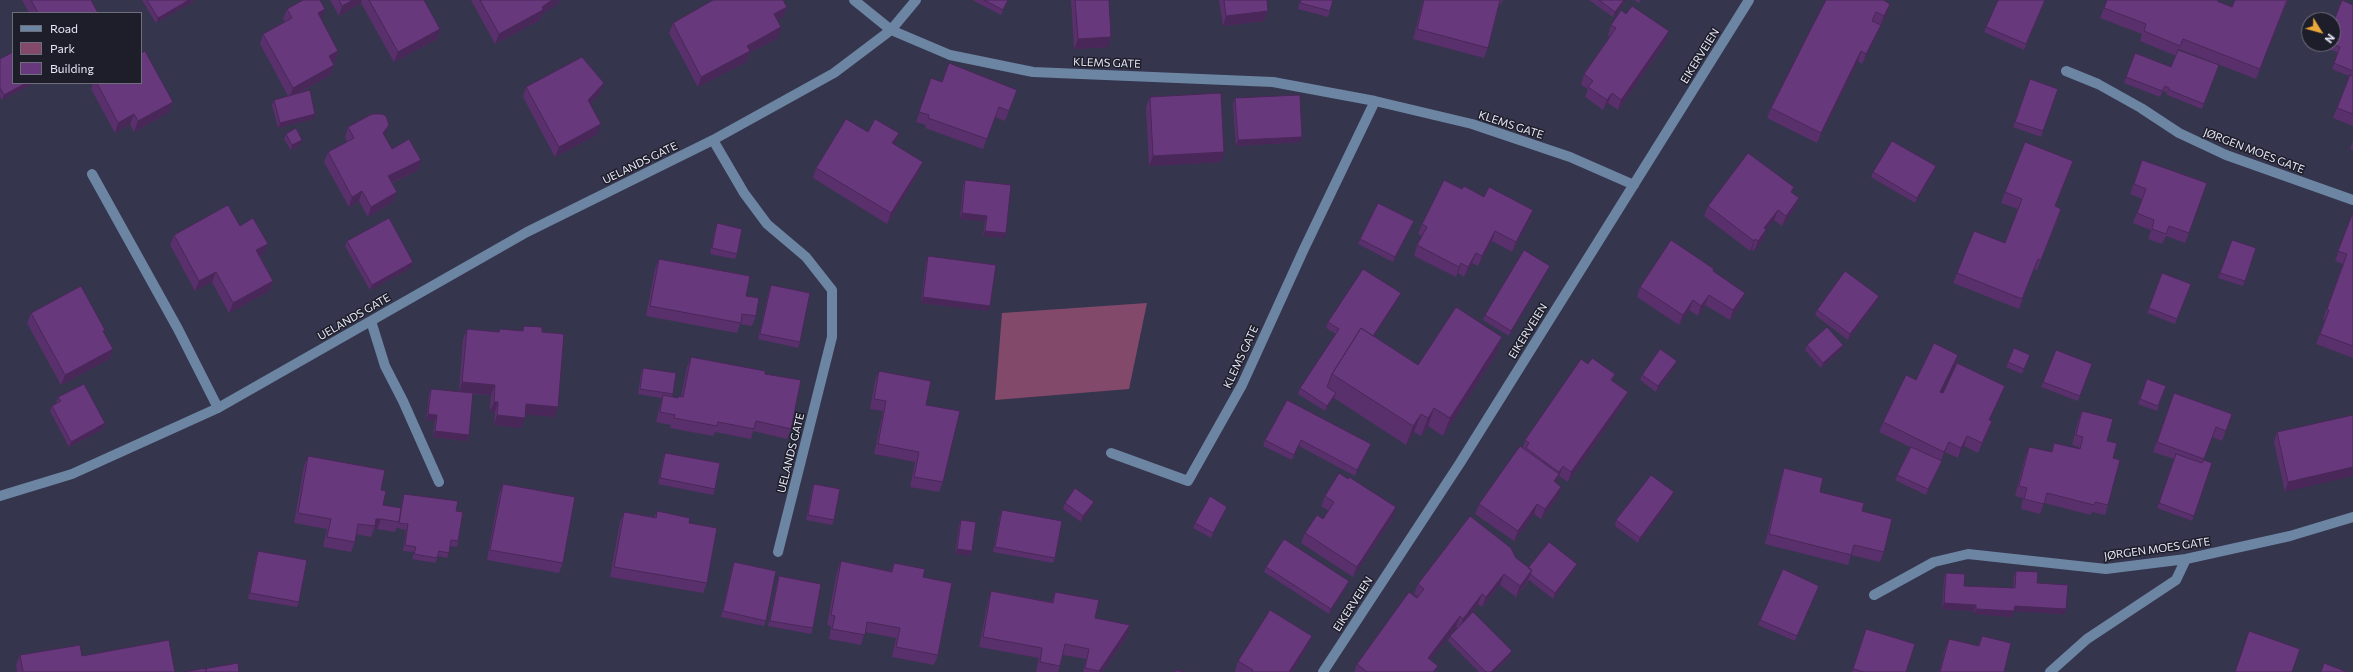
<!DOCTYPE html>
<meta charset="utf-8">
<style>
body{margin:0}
#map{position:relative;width:2353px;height:672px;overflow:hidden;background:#35354d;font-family:Commissioner,sans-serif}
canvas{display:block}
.legend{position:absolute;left:12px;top:12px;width:130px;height:72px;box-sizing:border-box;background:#1d1e29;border:1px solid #6e6f7c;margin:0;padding:5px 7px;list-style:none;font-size:12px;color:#e7e8f8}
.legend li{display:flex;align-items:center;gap:8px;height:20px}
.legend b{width:20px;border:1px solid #6e6f7c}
.north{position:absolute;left:2301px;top:12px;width:40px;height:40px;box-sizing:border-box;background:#1d1e29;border:1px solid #6e6f7c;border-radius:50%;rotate:127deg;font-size:11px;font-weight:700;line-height:16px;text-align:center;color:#e7e8f8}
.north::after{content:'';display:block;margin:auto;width:14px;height:18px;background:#eca93a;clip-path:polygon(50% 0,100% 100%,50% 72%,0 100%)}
</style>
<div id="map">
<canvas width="2353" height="672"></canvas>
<ul class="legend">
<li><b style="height:5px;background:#6c85a3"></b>Road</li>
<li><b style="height:11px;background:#83496b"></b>Park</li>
<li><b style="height:11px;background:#68387d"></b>Building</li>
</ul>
<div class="north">N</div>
</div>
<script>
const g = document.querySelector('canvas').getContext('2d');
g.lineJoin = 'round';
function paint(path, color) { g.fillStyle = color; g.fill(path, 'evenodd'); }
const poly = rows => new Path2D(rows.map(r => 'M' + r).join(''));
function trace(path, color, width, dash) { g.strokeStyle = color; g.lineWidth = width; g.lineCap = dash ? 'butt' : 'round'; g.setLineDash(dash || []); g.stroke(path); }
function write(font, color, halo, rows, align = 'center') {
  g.font = font + ' Commissioner,sans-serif'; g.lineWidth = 3; g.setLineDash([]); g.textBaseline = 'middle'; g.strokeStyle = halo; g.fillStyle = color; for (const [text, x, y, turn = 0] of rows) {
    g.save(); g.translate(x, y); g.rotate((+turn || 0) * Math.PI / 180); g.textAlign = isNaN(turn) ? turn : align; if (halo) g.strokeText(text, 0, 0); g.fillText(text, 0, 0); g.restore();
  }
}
paint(poly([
 [1147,303,1129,389,995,400,1002,313]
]), '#83496b');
trace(poly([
 [854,0,891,30,950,55,1033,72,1273,82,1375,101,1472,124,1570,157,1634,185],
 [2066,71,2098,84,2141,108,2179,133,2226,155,2353,200],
 [713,140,744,193,767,224,806,257,832,290,832,337,778,552],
 [92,174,178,329,218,408],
 [371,321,385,366,403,401,439,482],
 [1111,453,1188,481,1242,385,1303,251,1375,101],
 [0,496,72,474,218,408,527,232,713,140,834,73,891,30,916,0],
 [1874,595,1934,562,1968,554,2106,569,2186,559,2290,536,2353,517],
 [1323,672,1460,463,1749,0],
 [2050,672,2087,639,2176,580,2186,559]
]), '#6c85a3', 10);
paint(poly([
 [22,0,91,0,98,13,29,13],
 [142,0,194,0,193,2,156,23],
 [330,0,424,0,440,29,437,39,394,62,361,3,339,16],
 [471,0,559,0,558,4,542,14,540,20,495,44],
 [974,0,1008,0,1001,15,974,1],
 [1071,0,1109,0,1108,47,1074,49],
 [1219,0,1267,0,1268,11,1264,21,1223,26],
 [1300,0,1333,0,1328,17,1298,9],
 [1423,0,1503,0,1499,6,1488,48,1484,58,1413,39],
 [1589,0,1626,0,1613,17],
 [1634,0,1641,0,1639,3],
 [1826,0,1885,0,1884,1,1890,4,1887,14,1881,25,1877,35,1862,64,1858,61,1817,143,1767,118,1771,108],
 [2107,0,2218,0,2218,1,2232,7,2235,0,2288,0,2256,79,2179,49,2179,50,2219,65,2202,109,2167,95,2167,93,2163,91,2160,97,2124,83,2135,53,2171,67,2176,56,2140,41,2142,34,2100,18],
 [2353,5,2353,126,2333,118,2349,76,2332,69,2338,53,2324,47,2325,44,2333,44],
 [2043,6,2024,50,1984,32,1986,27],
 [787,7,783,17,777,20,778,38,750,52,747,61,698,87,669,33,673,23],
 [287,9,325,9,321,19,338,51,335,61,332,62,334,65,330,75,297,94,313,119,278,128,272,105,274,100,288,96,260,44,263,34,285,22,283,19],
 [1611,25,1666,41,1618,110,1608,103,1603,110,1585,97,1588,89,1581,85,1584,74,1610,37,1608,35],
 [0,59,32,84,2,100,0,97],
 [931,78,942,82,1017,90,1005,121,995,117,983,149,925,128,926,125,916,122],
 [2030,79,2058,89,2041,137,2013,127],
 [93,83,141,83,173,102,169,112,134,132,130,124,115,133,91,89],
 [604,83,600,93,590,104,598,134,555,157,523,97,526,87],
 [1150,97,1224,152,1221,162,1149,166,1146,107],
 [1235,98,1300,142,1236,146,1233,104],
 [389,125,384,136,392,149,421,160,418,170,392,183,397,192,393,202,368,217,359,201,349,207,324,162,328,152,347,142,345,137,348,127],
 [868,132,899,133,894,144,919,172,887,224,813,178,816,168],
 [286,134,300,145,291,150,284,139],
 [2353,141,2353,150,2350,149],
 [2142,160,2207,183,2185,243,2166,236,2162,244,2148,239,2151,230,2133,223,2142,199,2130,194],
 [2073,161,2055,207,2058,219,2037,270,2034,269,2019,309,1953,283,1957,273,2005,243,2018,209,2001,203,2005,192],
 [1936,166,1934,172,1915,203,1871,177,1873,172],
 [965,180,1006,233,1004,238,983,236,985,221,960,219,963,185],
 [1462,189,1529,220,1512,252,1492,241,1478,266,1472,263,1464,277,1458,273,1456,277,1414,256,1417,245,1422,236,1418,234,1422,224],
 [1792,193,1799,198,1795,208,1782,226,1774,220,1766,230,1763,240,1754,251,1752,249,1750,251,1704,216,1708,206],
 [2353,212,2353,358,2316,344,2325,320,2323,319,2343,264,2335,261],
 [717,223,737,254,735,259,710,254,715,229],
 [240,226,264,254,260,256,273,281,269,291,229,313,212,282,195,291,170,245,174,235],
 [1412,226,1393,262,1358,244,1360,239],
 [2232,240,2256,248,2243,286,2218,278],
 [347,241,411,268,370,290,345,246],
 [928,256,988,311,921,303,926,262],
 [659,259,746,296,756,316,752,326,740,324,737,333,646,316,655,269],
 [1714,269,1713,271,1745,293,1741,303,1730,320,1705,305,1698,316,1689,310,1679,325,1637,297,1640,287],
 [1548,271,1509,336,1483,320,1485,315],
 [2162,273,2191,284,2175,324,2147,313],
 [771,285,800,342,798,348,758,339,769,290],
 [1401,293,1399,298,1374,336,1418,365,1502,337,1495,356,1443,436,1428,426,1421,436,1414,432,1406,445,1334,398,1325,411,1298,394,1300,388,1336,334,1326,328,1328,322],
 [1879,296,1877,301,1848,340,1815,315,1817,310],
 [31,313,104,333,113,349,109,359,61,385,27,323],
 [524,326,542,332,558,407,554,417,525,414,521,428,494,425,495,412,490,412,491,395,473,394,469,435,467,441,433,437,435,421,426,420,429,394,431,389,459,392,463,339,467,329,499,332,500,329,522,331],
 [1807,345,1841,350,1821,368,1805,350],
 [2014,348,2030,355,2022,374,2006,367],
 [2056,350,2092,364,2078,401,2041,387],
 [1958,355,1955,365,1941,392,1943,393,2001,396,1989,420,1992,421,1989,431,1978,453,1964,446,1958,458,1945,452,1941,461,1940,466,1926,495,1895,480,1910,447,1879,432,1883,422,1916,380],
 [691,357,765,374,791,429,787,439,753,431,751,439,715,432,713,436,670,428,671,425,656,422,660,405,662,398,638,394,641,373,643,368,673,394,672,397,678,398,681,396,687,367],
 [1675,366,1656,392,1640,380,1642,375],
 [879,371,926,405,943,482,939,492,910,487,915,462,874,454,883,411,870,409,875,381],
 [1615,374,1612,381,1628,392,1624,402,1568,482,1559,476,1556,483,1558,497,1541,519,1534,514,1514,541,1475,514,1479,504,1523,448,1525,440],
 [2147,379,2166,386,2157,411,2138,404],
 [2174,393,2232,414,2222,441,2212,437,2202,463,2212,463,2192,521,2157,508,2174,459,2153,452],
 [58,397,105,423,103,429,69,447,50,411,52,406,57,403,56,403],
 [1287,400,1371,444,1369,449,1355,476,1299,446,1292,460,1263,446,1265,440],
 [2082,411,2107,441,2113,458,2108,505,2105,515,2092,512,2091,515,2044,503,2040,514,2021,509,2023,498,2015,496,2025,457,2029,447,2051,452,2054,443,2079,449,2079,447,2072,445,2078,421],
 [2353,415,2285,492,2274,442,2277,432],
 [665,453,715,489,713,495,658,484,663,458],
 [308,456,381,490,383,505,401,508,402,500,404,494,456,511,458,541,457,547,450,546,449,553,447,558,438,556,435,563,412,559,414,552,403,551,406,530,397,528,398,524,395,532,377,529,374,529,371,537,356,534,355,542,351,552,323,547,327,529,294,523,304,466],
 [1784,468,1820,492,1884,552,1880,562,1851,555,1848,565,1765,544,1781,478],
 [1348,479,1393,517,1353,577,1301,543,1305,533,1323,519,1329,511,1321,506,1325,496],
 [503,484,563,563,559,573,487,560,499,494],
 [814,484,834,520,832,525,806,520,812,489],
 [1672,498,1638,543,1615,526,1616,520],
 [1065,503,1092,507,1081,522,1063,509],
 [1002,510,1055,558,1053,563,993,552,1000,515],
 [657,511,689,523,707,583,703,593,610,577,620,522,624,512,654,517],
 [1225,512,1211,538,1193,528,1195,523],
 [961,520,972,551,970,556,955,554,959,525],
 [258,551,299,602,297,607,248,599,256,557],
 [1516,558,1528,568,1577,564,1575,569,1553,599,1529,580,1516,597,1500,585,1482,607,1478,604,1469,617,1510,656,1494,672,1479,672,1448,641,1450,636,1458,628,1456,627,1430,660,1438,666,1435,672,1354,672,1357,664,1418,597,1414,594,1418,584],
 [841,561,891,571,894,563,923,577,938,655,934,665,892,657,896,638,865,632,861,645,829,639,831,626,827,625,837,572],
 [734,562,766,621,764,626,721,617,732,567],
 [1266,567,1347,586,1329,614,1264,572],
 [2016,571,2037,583,2066,609,2064,614,2014,611,2012,617,1974,614,1974,611,1942,609,1944,578,1946,573,1964,586,2013,588,2014,576],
 [779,576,813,628,811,634,768,626,777,582],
 [991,591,1052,602,1055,592,1095,618,1127,636,1102,672,1083,672,1086,659,1063,655,1060,666,1058,672,1036,672,1039,658,979,647,988,601],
 [1817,591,1795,641,1758,625,1760,620],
 [1864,634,1906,672,1852,672],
 [1312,636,1308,646,1292,672,1236,672,1235,671,1238,661],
 [1982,636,2004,672,1939,672,1945,649,1949,639,1978,646],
 [20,655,82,656,175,672,17,672,16,665]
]), '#59306c');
paint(poly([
 [189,0,194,0,193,2,156,23,158,18],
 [353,0,362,0,361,3,339,16,342,6],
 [552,0,559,0,558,4,542,14,540,20,495,44,499,34],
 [1624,0,1626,0,1613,17,1615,12],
 [1890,4,1887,14,1880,26,1884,16],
 [787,7,783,17,770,24,774,14],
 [325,9,322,19,314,23,318,13],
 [1268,11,1264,21,1223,26,1226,16],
 [1881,25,1877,35,1862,64,1866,54],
 [781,27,778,38,750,52,747,61,698,87,701,77,747,46],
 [440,29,437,39,394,62,398,52],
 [1669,31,1666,41,1618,110,1621,100],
 [1111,37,1108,47,1074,49,1078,39],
 [338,51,335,61,325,66,329,56],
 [1861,51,1858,61,1817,143,1821,133],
 [334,65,330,75,289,98,293,88],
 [26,83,33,83,32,84,2,100,4,95],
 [604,83,600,93,585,110,588,100],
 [1612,93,1608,103,1603,110,1607,100],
 [173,102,169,112,134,132,138,121],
 [134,114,130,124,115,133,118,123],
 [315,114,313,119,278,128,280,123],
 [601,124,598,134,555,157,559,147],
 [389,125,385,135,379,143,383,133],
 [899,133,895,143,889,153,892,143],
 [1302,137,1300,142,1236,146,1238,140],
 [302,140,300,145,291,150,292,145],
 [1224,152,1221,162,1149,166,1153,156],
 [421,160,418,170,384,186,388,176],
 [923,162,919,172,887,224,891,213],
 [1936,166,1934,172,1915,203,1917,198],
 [362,191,359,201,349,207,352,197],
 [397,192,393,202,368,217,371,207],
 [1799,198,1795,208,1782,226,1786,216],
 [1533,210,1529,220,1512,252,1516,242],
 [1778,210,1774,220,1760,238,1764,228],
 [962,213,987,216,985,221,960,219],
 [1414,221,1412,226,1393,262,1395,257],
 [1766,230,1763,240,1754,251,1758,241],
 [985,231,1006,233,1004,238,983,236],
 [1495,231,1492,241,1478,266,1482,256],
 [1755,239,1752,249,1750,251,1754,241],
 [268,244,264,254,252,260,256,250],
 [1476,253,1472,263,1464,277,1468,267],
 [413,262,411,268,370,290,372,285],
 [1461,263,1458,273,1456,277,1459,267],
 [1550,266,1548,271,1509,336,1511,331],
 [216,272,212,282,195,291,199,281],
 [273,281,269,291,229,313,233,303],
 [1401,293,1399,298,1363,353,1365,347],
 [1745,293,1741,303,1730,320,1733,310],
 [1709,295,1705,305,1698,316,1701,306],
 [1879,296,1877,301,1848,340,1850,334],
 [923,297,990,306,988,311,921,303],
 [1693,300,1689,310,1679,325,1683,315],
 [1502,337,1495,356,1443,436,1450,418],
 [1843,345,1841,350,1821,368,1823,363],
 [113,349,109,359,61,385,65,375],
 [1958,355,1955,365,1937,402,1940,392],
 [1677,361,1675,366,1656,392,1658,386],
 [462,382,495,385,491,395,459,392],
 [2005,386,2001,396,1985,430,1989,420],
 [1628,392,1624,402,1568,482,1571,472],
 [1336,393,1334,398,1325,411,1327,406],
 [494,402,498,402,495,412,490,412],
 [526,404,558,407,554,417,523,414],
 [1434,408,1428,426,1421,436,1428,418],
 [428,414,437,415,435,421,426,420],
 [1421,414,1414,432,1406,445,1413,426],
 [497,415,525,418,521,428,494,425],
 [1992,421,1989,431,1978,453,1982,443],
 [105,423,103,429,69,447,71,442],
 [435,431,469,435,467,441,433,437],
 [1967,436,1964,446,1958,458,1961,448],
 [1301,440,1299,446,1292,460,1294,455],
 [1949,442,1941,462,1944,452],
 [1371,444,1369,449,1355,476,1357,470],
 [1942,461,1940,466,1926,495,1928,489],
 [1563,466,1559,476,1555,484,1554,481],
 [2353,467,2353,476,2285,492,2288,482],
 [1561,487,1558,497,1541,519,1545,509],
 [1674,492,1672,498,1638,543,1640,538],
 [1094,502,1092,507,1081,522,1083,516],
 [1537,504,1534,514,1514,541,1518,531],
 [1227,507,1225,512,1211,538,1213,533],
 [1396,507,1393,517,1353,577,1357,567],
 [376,519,381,519,377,529,374,529],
 [957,549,972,551,970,556,955,554],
 [1577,564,1575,569,1553,599,1555,593],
 [1532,570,1528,580,1516,597,1520,586],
 [1504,574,1500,585,1482,607,1486,597],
 [1349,581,1347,586,1329,614,1331,609],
 [1819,586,1817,591,1795,641,1797,636],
 [1482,594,1478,604,1459,629,1463,619],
 [1944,603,1976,605,1974,611,1942,609],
 [2015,606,2066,609,2064,614,2013,611],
 [1976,609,2014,611,2012,617,1974,614],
 [1460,616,1456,627,1424,668,1428,658],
 [1130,625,1127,636,1102,672,1099,672],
 [1312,636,1308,646,1292,672,1289,672],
 [1512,651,1510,656,1494,672,1491,672],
 [1438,666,1435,672,1433,672]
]), '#492758');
const building = poly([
 [31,0,91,0,98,13,38,13,31,0],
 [147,0,189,0,158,18,147,0],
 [303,0,320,0,325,9,318,13,338,51,329,56,334,65,293,88,263,34,292,18,287,9,303,0],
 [339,0,353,0,342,6,339,0],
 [369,0,424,0,440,29,398,52,369,0],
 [480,0,552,0,542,7,543,10,499,34,480,0],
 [713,0,783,0,787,7,774,14,781,27,747,46,750,51,701,77,673,23,713,0],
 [984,0,1008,0,1003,10,984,0],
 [1075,0,1109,0,1111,37,1078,39,1075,0],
 [1224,0,1267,0,1268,11,1226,16,1224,0],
 [1301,0,1333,0,1330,11,1300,3,1301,0],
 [1424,0,1500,0,1488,48,1417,29,1424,0],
 [1599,0,1624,0,1615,12,1599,0],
 [1826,0,1883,0,1890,4,1884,16,1876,12,1872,21,1881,25,1866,54,1861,51,1821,133,1771,108,1813,25,1826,0],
 [1998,0,2045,0,2026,44,1986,27,1998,0],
 [2107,0,2218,0,2217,1,2232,7,2235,0,2287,0,2260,69,2183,39,2180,46,2144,31,2146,24,2104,8,2107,0],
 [2342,0,2353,5,2353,71,2334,63,2340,47,2332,44,2333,44,2333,23,2342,0],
 [1632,6,1669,31,1621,100,1612,93,1607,100,1588,87,1593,81,1584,74,1616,28,1611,25,1621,10,1626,14,1632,6],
 [2178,50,2219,65,2204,104,2169,90,2169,88,2165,86,2162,91,2126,77,2135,53,2171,67,2178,50],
 [145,51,173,102,138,121,134,114,118,123,97,83,141,83,141,53,145,51],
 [13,52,13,83,26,83,4,95,0,88,0,59,13,52],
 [582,57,604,83,588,100,601,124,559,147,526,87,582,57],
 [949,63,1017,90,1009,111,999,107,987,139,928,118,929,115,919,112,931,78,942,82,949,63],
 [2350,75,2353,76,2353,114,2337,108,2350,75],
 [2030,79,2058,89,2043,131,2015,122,2030,79],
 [310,90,315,114,280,123,274,100,310,90],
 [1221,93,1224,152,1153,156,1150,97,1221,93],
 [1300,95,1302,137,1238,140,1235,98,1300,95],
 [372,114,382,114,386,116,389,125,383,133,392,149,409,139,421,160,388,176,397,192,371,207,362,191,352,197,328,152,354,138,348,127,372,114],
 [846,119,868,132,875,119,899,133,892,143,923,162,891,213,816,168,846,119],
 [296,128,302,140,292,145,286,134,296,128],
 [1892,141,1936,166,1917,198,1873,172,1892,141],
 [2025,142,2073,161,2055,206,2061,209,2041,260,2038,259,2022,299,1957,273,1974,231,2005,243,2022,199,2005,192,2025,142],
 [1748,153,1794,187,1791,192,1799,198,1786,216,1778,210,1764,228,1766,230,1758,241,1755,239,1754,241,1708,206,1748,153],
 [2142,160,2207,183,2189,233,2169,226,2166,234,2152,229,2154,220,2137,213,2146,189,2134,184,2142,160],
 [965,180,1011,185,1006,233,985,231,987,216,962,213,965,180],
 [1444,180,1462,189,1464,186,1484,197,1489,187,1533,210,1516,242,1495,231,1482,256,1476,253,1468,267,1461,263,1459,267,1417,245,1427,227,1422,224,1444,180],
 [1378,203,1414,221,1395,257,1360,239,1378,203],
 [228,205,240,226,253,218,268,244,256,250,273,281,233,303,216,272,199,281,174,235,228,205],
 [2353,212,2353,346,2320,334,2329,310,2327,309,2347,254,2338,251,2353,212],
 [389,218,413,262,372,285,347,241,389,218],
 [717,223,742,229,737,254,712,248,717,223],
 [1671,240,1714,269,1713,271,1745,293,1733,310,1709,295,1701,306,1693,300,1683,315,1640,287,1671,240],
 [2232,240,2256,248,2245,281,2220,273,2232,240],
 [1524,250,1550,266,1511,331,1485,315,1524,250],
 [928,256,996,265,990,306,923,297,928,256],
 [659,259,750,276,746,296,759,298,756,316,742,314,741,323,650,306,659,259],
 [1363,269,1401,293,1373,336,1361,328,1332,374,1327,387,1336,393,1327,406,1300,388,1339,329,1328,322,1363,269],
 [1845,271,1879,296,1850,334,1817,310,1845,271],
 [2162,273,2191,284,2177,319,2149,308,2162,273],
 [771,285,810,293,800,342,760,334,771,285],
 [81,286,105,330,103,331,113,349,65,375,31,313,81,286],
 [1456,307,1502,337,1450,418,1434,408,1428,418,1421,414,1413,426,1332,374,1361,328,1418,365,1456,307],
 [524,326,542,327,542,332,564,334,558,407,526,404,525,418,497,415,498,402,494,402,495,385,462,382,467,329,499,332,500,329,523,331,524,326],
 [1827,327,1843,345,1823,363,1807,345,1827,327],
 [1934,343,1958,355,1940,392,1943,393,1957,363,2005,386,1989,420,1992,421,1982,443,1967,436,1961,448,1949,442,1944,452,1883,422,1906,375,1916,380,1934,343],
 [2014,348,2030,355,2024,369,2008,362,2014,348],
 [1660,349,1677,361,1658,386,1642,375,1660,349],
 [2056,350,2092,364,2080,396,2043,382,2056,350],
 [691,357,765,371,765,374,801,380,791,429,756,421,754,429,718,422,717,426,674,418,675,415,660,412,663,395,678,398,678,396,683,397,691,357],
 [1592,358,1615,374,1611,380,1628,392,1571,472,1563,466,1559,472,1526,448,1529,443,1525,440,1581,359,1588,364,1592,358],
 [643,368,676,373,673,394,640,389,643,368],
 [879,371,931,381,926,405,960,411,943,482,914,477,919,452,878,444,886,401,874,399,879,371],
 [2147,379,2166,386,2158,406,2140,399,2147,379],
 [84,384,105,423,71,442,52,406,61,401,58,397,84,384],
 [431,389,473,393,469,435,435,431,437,415,428,414,431,389],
 [2174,393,2232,414,2226,431,2216,427,2204,459,2157,442,2174,393],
 [1287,400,1371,444,1357,470,1301,440,1294,455,1265,440,1287,400],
 [2082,411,2113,419,2107,441,2117,443,2113,458,2120,460,2108,505,2095,502,2094,505,2047,493,2044,504,2024,499,2027,488,2019,486,2029,447,2052,452,2054,443,2080,449,2083,437,2076,435,2082,411],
 [2353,415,2353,467,2288,482,2277,432,2353,415],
 [1520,446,1559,474,1554,481,1561,487,1545,509,1537,504,1518,531,1479,504,1520,446],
 [1911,447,1942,461,1928,489,1897,475,1911,447],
 [665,453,720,463,715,489,660,478,665,453],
 [2176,454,2202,463,2204,460,2212,463,2194,516,2159,503,2176,454],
 [308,456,385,470,381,490,386,491,383,505,401,508,399,522,381,519,376,519,375,526,358,524,355,542,327,537,331,519,298,513,308,456],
 [1784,468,1823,478,1820,492,1864,503,1862,511,1892,519,1884,552,1854,545,1851,555,1769,534,1784,468],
 [1339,473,1348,479,1349,477,1396,507,1357,567,1305,533,1317,515,1323,519,1334,502,1325,496,1339,473],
 [1651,475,1674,492,1640,538,1616,520,1651,475],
 [503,484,575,497,563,563,490,550,503,484],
 [814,484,840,489,834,520,808,515,814,484],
 [1075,488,1094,502,1083,516,1065,503,1075,488],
 [404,494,458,501,456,511,463,512,458,541,451,540,449,553,439,551,437,558,414,554,416,547,405,545,408,524,399,523,404,494],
 [1210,496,1227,507,1213,533,1195,523,1210,496],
 [1002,510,1062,521,1055,558,995,547,1002,510],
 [657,511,690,518,689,523,717,528,707,583,614,567,624,512,656,518,657,511],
 [1470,516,1511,548,1516,558,1532,570,1520,586,1504,574,1486,597,1482,594,1463,619,1460,616,1428,658,1438,666,1433,672,1367,672,1357,664,1409,592,1417,598,1424,589,1418,584,1470,516],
 [961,520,976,522,972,551,957,549,961,520],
 [1284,539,1349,581,1331,609,1266,567,1284,539],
 [1549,542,1577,564,1555,593,1530,574,1532,570,1528,568,1549,542],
 [258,551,307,560,299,602,250,593,258,551],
 [841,561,892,572,894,563,925,569,923,577,952,583,938,655,896,647,900,628,867,622,865,635,832,629,835,616,831,615,841,561],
 [734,562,776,571,766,621,723,611,734,562],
 [1783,569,1819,586,1797,636,1760,620,1783,569],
 [2016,571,2038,572,2037,583,2068,585,2066,609,2015,606,2014,611,1976,609,1976,605,1944,603,1946,573,1965,574,1964,586,2015,588,2016,571],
 [779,576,821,584,813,628,770,621,779,576],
 [991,591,1053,603,1055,592,1099,600,1095,618,1130,625,1099,671,1085,668,1089,649,1065,644,1060,666,1040,662,1042,648,983,637,991,591],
 [1270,610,1312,636,1289,672,1252,672,1253,670,1238,661,1270,610],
 [1473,612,1512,651,1491,672,1486,672,1450,636,1473,612],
 [1866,629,1915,644,1906,672,1864,672,1853,669,1866,629],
 [2249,631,2300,649,2292,672,2235,672,2249,631],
 [1982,636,2011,643,2004,672,1940,672,1949,639,1979,646,1982,636],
 [169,640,175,672,23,672,20,655,80,645,82,656,169,640],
 [238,663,239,672,206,672,206,668,203,669,238,663],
 [2324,663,2347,672,2321,672,2324,663],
 [206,668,206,672,184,672,206,668],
 [1175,670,1186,672,1175,672,1175,670]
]);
paint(building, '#68387d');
trace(building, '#492758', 1);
write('11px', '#e7e8f8', '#1d1e29', [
 ["EIKERVEIEN",1700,56,-58],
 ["KLEMS GATE",1107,63,2],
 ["KLEMS GATE",1511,125,18],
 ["JØRGEN MOES GATE",2254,151,21],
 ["UELANDS GATE",640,163,-26],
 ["UELANDS GATE",354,317,-30],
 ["EIKERVEIEN",1528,331,-58],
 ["KLEMS GATE",1241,357,-65],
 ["UELANDS GATE",791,453,-76],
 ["JØRGEN MOES GATE",2157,549,-8],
 ["EIKERVEIEN",1353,604,-57]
]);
</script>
